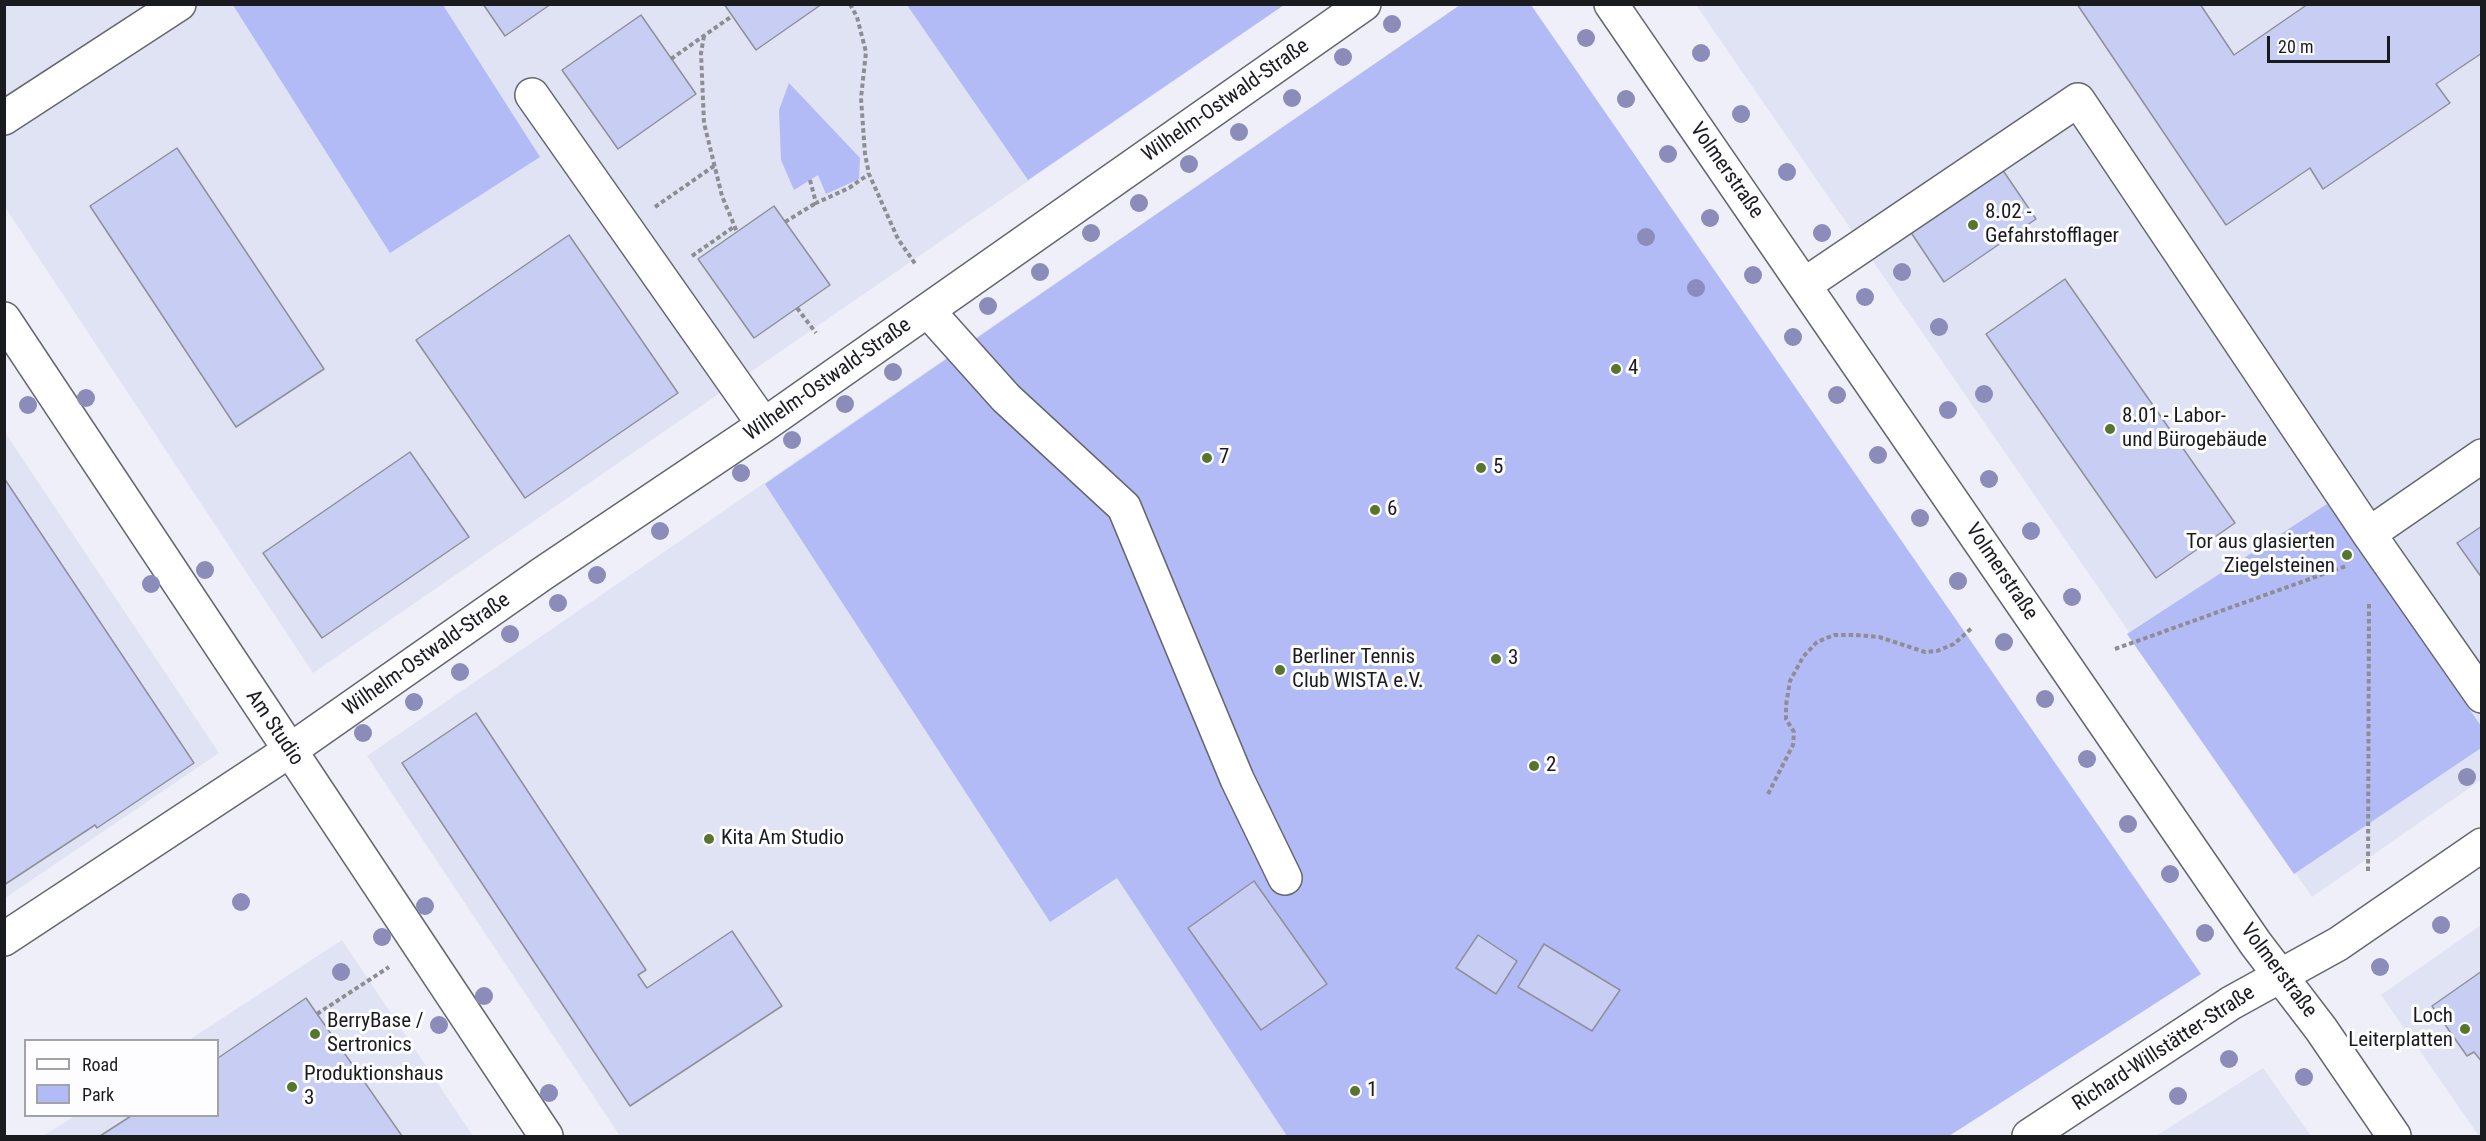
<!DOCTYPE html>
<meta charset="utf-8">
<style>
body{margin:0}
#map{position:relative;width:2486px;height:1141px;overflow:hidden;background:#eeeff8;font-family:"Roboto Condensed",sans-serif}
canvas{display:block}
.frame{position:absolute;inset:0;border:6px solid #1a1b1e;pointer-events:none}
.legend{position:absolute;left:24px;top:1039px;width:195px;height:78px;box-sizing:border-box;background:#fdfdff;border:2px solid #a2a3a5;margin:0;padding:8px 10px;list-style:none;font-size:18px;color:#1a1b1e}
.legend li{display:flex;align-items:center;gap:12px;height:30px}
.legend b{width:30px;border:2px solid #a2a3a5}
.scale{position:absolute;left:2267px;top:36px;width:123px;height:27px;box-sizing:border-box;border:3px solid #1a1b1e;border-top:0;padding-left:8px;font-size:18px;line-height:21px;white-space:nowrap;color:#1a1b1e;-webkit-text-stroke:4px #fdfdff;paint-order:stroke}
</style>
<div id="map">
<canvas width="2486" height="1141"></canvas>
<div class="frame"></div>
<ul class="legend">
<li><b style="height:8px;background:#fff"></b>Road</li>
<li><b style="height:16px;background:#b3bbf6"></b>Park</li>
</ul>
<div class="scale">20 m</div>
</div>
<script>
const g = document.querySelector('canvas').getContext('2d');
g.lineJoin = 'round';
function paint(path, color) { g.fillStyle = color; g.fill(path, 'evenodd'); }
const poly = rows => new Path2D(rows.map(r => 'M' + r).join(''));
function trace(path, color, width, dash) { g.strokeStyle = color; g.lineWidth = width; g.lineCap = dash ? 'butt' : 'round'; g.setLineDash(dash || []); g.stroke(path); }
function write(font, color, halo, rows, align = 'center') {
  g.font = font + ' "Roboto Condensed",sans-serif'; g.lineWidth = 6; g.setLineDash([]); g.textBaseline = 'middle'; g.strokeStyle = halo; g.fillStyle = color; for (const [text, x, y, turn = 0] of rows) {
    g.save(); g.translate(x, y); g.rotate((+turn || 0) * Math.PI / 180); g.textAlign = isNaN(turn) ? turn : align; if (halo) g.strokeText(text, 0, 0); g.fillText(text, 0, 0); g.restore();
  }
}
paint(poly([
 [4,5,1284,5,313,673,5,207],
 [1460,5,1531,5,2201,974,1949,1136,620,1136,367,756],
 [1696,5,2481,5,2481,780,2312,897],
 [4,431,219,753,5,898,4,898],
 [2481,925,2481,1136,2479,1136,2381,995],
 [342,940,473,1136,43,1136,75,1116,218,1116,218,1040,189,1040],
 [2263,1068,2311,1136,2156,1136]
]), '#e0e3f3');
paint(poly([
 [233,5,443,5,540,157,390,253],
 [907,5,1284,5,1028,180],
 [1460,5,1531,5,2201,974,1949,1136,1287,1136,1117,878,1050,922,765,484],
 [789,83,860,158,859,179,826,194,818,175,794,190,781,160,779,110],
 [2327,504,2481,726,2481,748,2294,874,2127,634]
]), '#b3bbf6');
const building = poly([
 [483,4,551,4,505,36,483,4],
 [724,4,822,4,756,50,724,4],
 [2077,4,2200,4,2234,55,2308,4,2482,4,2482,53,2436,84,2450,103,2323,189,2310,168,2226,225,2077,4],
 [641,15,696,94,618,149,562,70,641,15],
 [177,148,324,369,236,427,90,206,177,148],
 [2002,169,2036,219,1944,282,1910,231,2002,169],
 [774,206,830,285,754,338,698,259,774,206],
 [569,235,678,393,525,498,416,340,569,235],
 [2065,279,2235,523,2156,578,1986,334,2065,279],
 [410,452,469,537,322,638,263,553,410,452],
 [4,478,194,763,97,828,95,825,4,885,4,478],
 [2482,526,2482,578,2457,543,2482,526],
 [476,713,646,970,638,975,647,988,732,931,782,1006,630,1106,402,763,476,713],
 [1254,881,1327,984,1261,1030,1188,928,1254,881],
 [1478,935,1517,961,1496,994,1456,968,1478,935],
 [1544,944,1620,990,1592,1031,1518,987,1544,944],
 [2482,971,2482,1062,2474,1052,2467,1056,2432,1006,2482,971],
 [306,998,402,1136,100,1136,131,1116,218,1116,218,1058,306,998]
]);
paint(building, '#c8cdf4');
trace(building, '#8f9099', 1.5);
const minor = poly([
 [1611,4,2256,944,2321,1029,2394,1136],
 [532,95,764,425],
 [4,118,179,4],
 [1804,285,2078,100,2369,534],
 [928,311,1006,398,1124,507,1237,779,1285,878],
 [4,319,546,1136],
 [2482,456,2369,534,2482,696],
 [4,939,289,751,542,574,764,425,1364,4],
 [2029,1136,2231,1003,2338,944,2482,845]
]);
trace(minor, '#65676f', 36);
trace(poly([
 [850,4,857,17,866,52,861,98,865,154,869,174,898,239,916,265],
 [704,36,701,53,704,123,722,196,737,232],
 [671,59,732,16],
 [810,180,816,203,849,188,869,174],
 [655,207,714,166],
 [785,222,816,203],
 [692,256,735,226],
 [797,308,816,333],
 [2115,649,2346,566],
 [1768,794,1793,745,1794,732,1786,719,1786,705,1790,681,1803,657,1817,642,1834,635,1855,635,1879,637,1925,652,1937,651,1954,644,1973,627],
 [2368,871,2369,602],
 [317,1014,389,967]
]), '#8d8e94', 4, [4.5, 3]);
trace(minor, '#fff', 33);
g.fillStyle = '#8b8cb9';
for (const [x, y] of [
 [1392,24],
 [1586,38],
 [1701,53],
 [1343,57],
 [1292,98],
 [1626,99],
 [1741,114],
 [1239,132],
 [1668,154],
 [1189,164],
 [1787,172],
 [1139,203],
 [1710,218],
 [1091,233],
 [1822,233],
 [1646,237],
 [1040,272],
 [1902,272],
 [1753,275],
 [1696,288],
 [1865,297],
 [988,306],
 [1939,327],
 [1793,337],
 [893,372],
 [1984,394],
 [1837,395],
 [86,398],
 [845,404],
 [28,405],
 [1948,410],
 [792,440],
 [1878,455],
 [741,473],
 [1989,479],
 [1920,518],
 [660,531],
 [2031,531],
 [205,570],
 [597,575],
 [1958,581],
 [151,584],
 [2072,597],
 [558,603],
 [510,634],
 [2004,642],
 [460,672],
 [2045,699],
 [414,702],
 [363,733],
 [2087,759],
 [2467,777],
 [2128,824],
 [2170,874],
 [241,902],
 [425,906],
 [2441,925],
 [2205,933],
 [382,937],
 [2380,967],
 [341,972],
 [484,996],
 [439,1025],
 [2229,1059],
 [2304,1077],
 [549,1093],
 [2178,1096]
]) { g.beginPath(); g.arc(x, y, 9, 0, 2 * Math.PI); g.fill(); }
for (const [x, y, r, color] of [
 [1973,225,6,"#57762c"],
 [1616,369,6,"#57762c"],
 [2110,429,6,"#57762c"],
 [1207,458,6,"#57762c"],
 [1481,468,6,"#57762c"],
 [1375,510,6,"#57762c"],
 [2347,555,6,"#57762c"],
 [1496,659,6,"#57762c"],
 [1280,670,6,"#57762c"],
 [1534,766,6,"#57762c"],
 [709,839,6,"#57762c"],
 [2465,1029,6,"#57762c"],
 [315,1034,6,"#57762c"],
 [292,1087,6,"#57762c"],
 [1355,1091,6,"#57762c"]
]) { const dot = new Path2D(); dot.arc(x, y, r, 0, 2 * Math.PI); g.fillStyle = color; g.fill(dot); trace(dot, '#fdfdff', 2); }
write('21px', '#1a1b1e', '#fdfdff', [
 ["Wilhelm-Ostwald-Straße",1226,101,-35],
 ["Volmerstraße",1726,171,55],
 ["Wilhelm-Ostwald-Straße",828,380,-35],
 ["Volmerstraße",2001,572,56],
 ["Wilhelm-Ostwald-Straße",427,655,-35],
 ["Am Studio",274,728,56],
 ["Volmerstraße",2278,971,53],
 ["Richard-Willstätter-Straße",2164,1049,-33]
]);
write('21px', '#1a1b1e', '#fdfdff', [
 ["8.02 -",1985,213],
 ["Gefahrstofflager",1985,237],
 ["4",1628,369],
 ["8.01 - Labor-",2122,417],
 ["und Bürogebäude",2122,441],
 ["7",1219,458],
 ["5",1493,468],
 ["6",1387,510],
 ["Tor aus glasierten",2335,543,"right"],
 ["Ziegelsteinen",2335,567,"right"],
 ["Berliner Tennis",1292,658],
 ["Club WISTA e.V.",1292,682],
 ["3",1508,659],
 ["2",1546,766],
 ["Kita Am Studio",721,839],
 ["Loch",2453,1017,"right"],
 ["Leiterplatten",2453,1041,"right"],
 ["BerryBase /",327,1022],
 ["Sertronics",327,1046],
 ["Produktionshaus",304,1075],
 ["3",304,1099],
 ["1",1367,1091]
], 'left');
</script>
